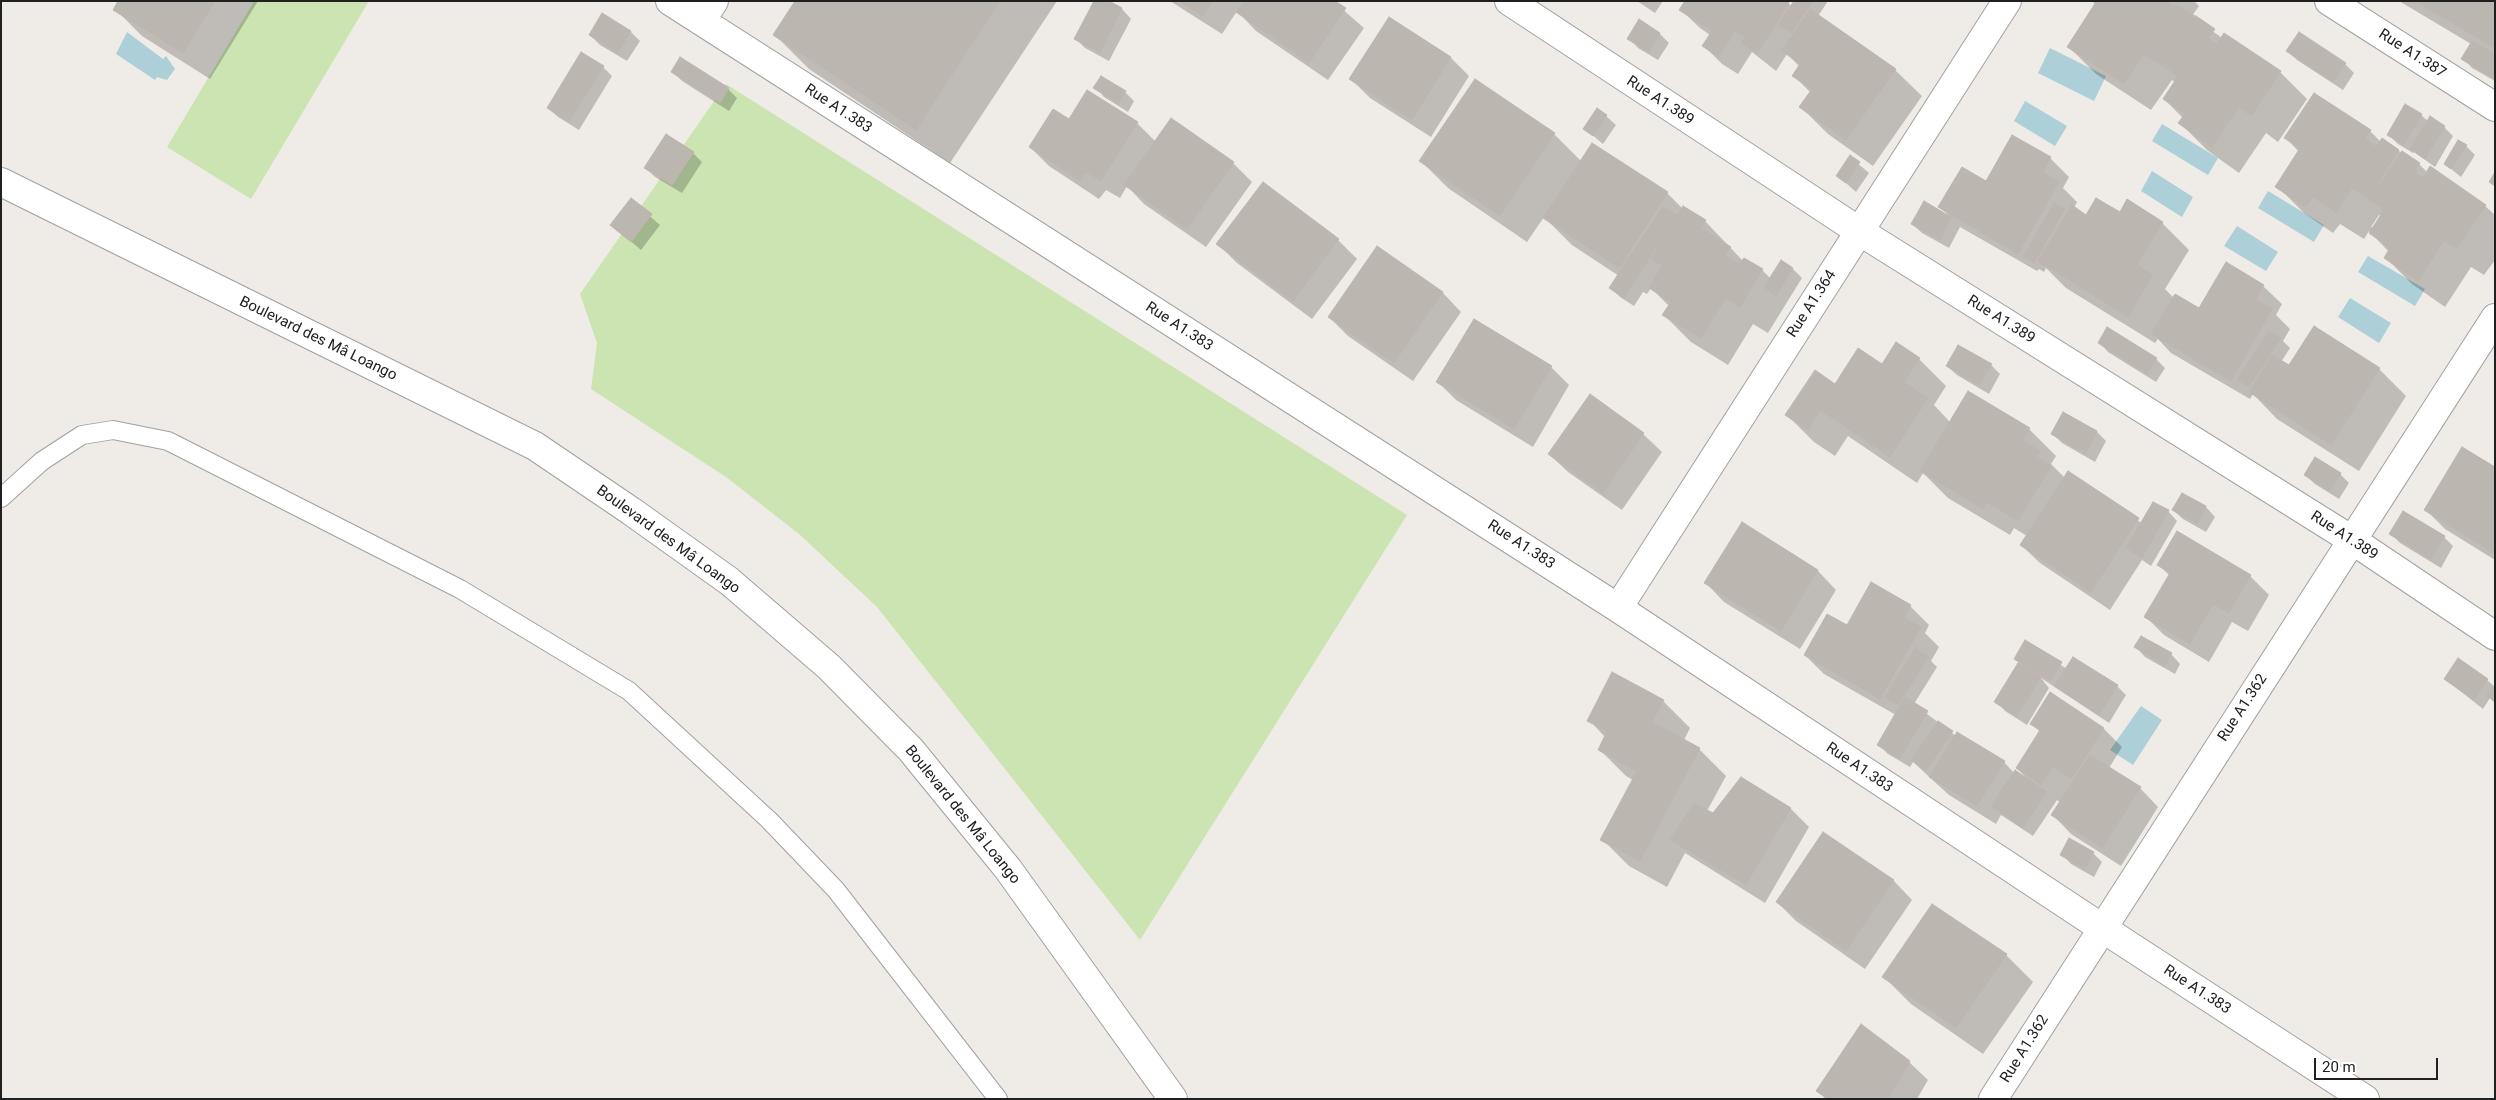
<!DOCTYPE html>
<meta charset="utf-8">
<style>
body{margin:0}
#map{position:relative;width:2496px;height:1100px;overflow:hidden;background:#efece7;font-family:Roboto,sans-serif}
canvas{display:block}
.frame{position:absolute;inset:0;border:2px solid #202020;pointer-events:none}
.scale{position:absolute;left:2314px;top:1058px;width:124px;height:22px;box-sizing:border-box;border:2px solid #202020;border-top:0;padding-left:6px;font-size:15px;line-height:18px;white-space:nowrap;color:#202020;-webkit-text-stroke:4px #fff;paint-order:stroke}
</style>
<div id="map">
<canvas width="2496" height="1100"></canvas>
<div class="frame"></div>
<div class="scale">20 m</div>
</div>
<script>
const g = document.querySelector('canvas').getContext('2d');
g.lineJoin = 'round';
function paint(path, color) { g.fillStyle = color; g.fill(path, 'evenodd'); }
const poly = rows => new Path2D(rows.map(r => 'M' + r).join(''));
function trace(path, color, width, dash) { g.strokeStyle = color; g.lineWidth = width; g.lineCap = dash ? 'butt' : 'round'; g.setLineDash(dash || []); g.stroke(path); }
function write(font, color, halo, rows, align = 'center') {
  g.font = font + ' Roboto,sans-serif'; g.lineWidth = 4; g.setLineDash([]); g.textBaseline = 'middle'; g.strokeStyle = halo; g.fillStyle = color; for (const [text, x, y, turn = 0] of rows) {
    g.save(); g.translate(x, y); g.rotate((+turn || 0) * Math.PI / 180); g.textAlign = isNaN(turn) ? turn : align; if (halo) g.strokeText(text, 0, 0); g.fillText(text, 0, 0); g.restore();
  }
}
paint(poly([
 [254,1,369,1,251,199,167,147],
 [726,84,1407,515,1140,940,877,607,799,534,726,477,591,389,597,343,580,294]
]), '#cbe4b2');
paint(poly([
 [127,32,163,59,166,56,175,69,167,80,157,77,155,80,116,54],
 [2050,48,2106,76,2094,101,2038,73],
 [2025,101,2067,126,2055,146,2014,121],
 [2162,124,2218,158,2208,175,2152,141],
 [2152,171,2193,197,2182,217,2141,191],
 [2268,191,2324,225,2314,242,2258,208],
 [2237,226,2278,252,2266,271,2224,246],
 [2368,256,2425,289,2415,306,2358,272],
 [2350,298,2391,323,2379,343,2338,317],
 [2141,706,2162,720,2133,765,2110,750]
]), '#accfd8');
paint(poly([
 [120,1,258,1,210,79,142,36,115,9],
 [797,1,1057,1,950,163,809,69,775,35],
 [1106,1,1122,9,1131,19,1109,61,1085,48,1076,39],
 [1170,1,1242,1,1244,3,1333,1,1364,28,1328,80,1256,31,1237,11,1222,34],
 [1637,1,1663,1,1655,13],
 [1795,1,1828,1,1818,16,1895,70,1922,96,1873,166,1828,134,1801,107,1811,93,1794,76,1800,67,1787,54,1776,71,1752,52,1738,74,1722,64,1704,46,1710,35,1700,28,1681,10,1789,4,1792,7],
 [2092,1,2194,1,2199,6,2192,16,2222,38,2280,72,2307,99,2278,142,2266,133,2239,173,2207,150,2180,123,2183,118,2164,99,2175,82,2172,80,2151,110,2096,74,2069,47,2096,5],
 [2399,1,2495,1,2495,81,2472,68,2463,58,2471,44],
 [602,14,631,32,640,41,627,61,600,45,590,35],
 [1390,19,1451,58,1469,76,1431,137,1370,98,1351,79],
 [1639,21,1660,34,1669,43,1658,60,1638,48,1629,38],
 [2288,51,2345,64,2354,73,2343,90,2297,60],
 [603,67,612,76,579,130,558,117,548,108],
 [673,72,728,89,737,98,729,111,682,81],
 [1475,81,1554,134,1581,161,1592,144,1667,193,1683,209,1705,221,1743,261,1762,270,1771,279,1793,269,1802,278,1768,333,1753,324,1728,365,1691,342,1664,315,1669,306,1651,288,1647,294,1643,292,1634,306,1620,297,1611,288,1619,276,1572,245,1544,217,1527,242,1448,188,1421,161],
 [1095,87,1125,92,1134,101,1128,112,1104,97],
 [2421,115,2428,121,2444,127,2453,136,2435,167,2414,152,2413,153,2398,144,2389,135],
 [1606,116,1616,125,1603,144,1585,129],
 [1070,121,1137,123,1156,142,1233,163,1252,182,1206,247,1144,204,1127,186,1120,198,1106,190,1099,199,1049,166,1030,147],
 [2370,131,2381,142,2382,140,2419,164,2427,172,2485,206,2495,215,2495,260,2484,275,2471,267,2445,307,2412,284,2385,257,2389,252,2369,231,2364,239,2340,224,2333,233,2304,213,2277,186,2299,152,2286,138],
 [2379,215,2381,216,2373,228,2371,227],
 [2466,146,2475,155,2461,177,2445,164],
 [693,153,702,162,682,193,655,177,646,168],
 [1850,157,1869,173,1856,192,1838,176],
 [2050,158,2069,177,2063,188,2077,202,2074,208,2087,217,2120,214,2162,223,2189,250,2165,289,2174,298,2200,310,2263,286,2282,304,2276,315,2290,329,2283,341,2290,348,2281,362,2289,367,2379,369,2406,396,2359,471,2277,419,2253,394,2250,399,2171,353,2158,339,2155,343,2066,288,2046,268,2044,272,2039,269,2037,271,1960,227,1949,248,1922,233,1912,224,1949,216,1940,207,1986,182],
 [631,200,660,225,641,250,612,225],
 [1338,240,1357,259,1312,319,1237,263,1218,244],
 [1377,248,1443,293,1461,312,1413,381,1348,336,1329,317],
 [2099,342,2156,359,2165,368,2156,382,2108,352],
 [1897,344,1919,359,1946,386,1934,405,1950,422,2029,429,2056,456,2051,464,2065,478,2142,523,2168,511,2177,521,2151,566,2142,560,2110,610,2040,563,2021,545,2027,536,2014,528,2010,535,1948,498,1923,473,1917,483,1848,436,1835,456,1814,442,1787,415,1836,385,1883,366],
 [1991,365,2000,374,1989,394,1957,375,1947,366],
 [1551,367,1569,385,1533,447,1456,400,1438,382],
 [2097,432,2106,441,2095,462,2062,443,2053,434],
 [1643,434,1662,452,1622,510,1568,472,1549,454],
 [2495,469,2495,560,2445,529,2426,510],
 [2340,474,2349,483,2339,499,2315,484,2305,475],
 [2182,494,2206,507,2215,517,2206,532,2183,519,2173,510],
 [1743,524,1818,571,1836,590,1800,649,1724,602,1706,583],
 [2178,533,2250,576,2269,595,2248,631,2232,622,2209,662,2164,635,2146,617,2170,576,2159,565],
 [2391,534,2444,537,2453,546,2441,568,2400,543],
 [1910,606,1929,625,1925,633,1939,647,1931,661,1937,667,1914,704,1956,736,2004,762,2014,773,2029,781,2017,768,2040,732,2032,724,2051,694,2104,729,2122,747,2109,768,2140,788,2158,807,2121,866,2071,834,2053,815,2061,803,2057,800,2033,836,2001,815,1996,824,1949,795,1913,762,1910,767,1888,754,1879,745,1896,715,1824,674,1805,655,1847,626],
 [2025,642,2067,669,2117,686,2126,695,2109,723,2041,678,2049,688,2027,725,2005,711,1996,701,2019,663,2016,659],
 [2136,647,2171,654,2180,664,2175,674,2145,657],
 [2445,679,2487,680,2495,687,2495,703,2490,698,2483,709],
 [1663,701,1690,728,1684,740,1699,749,1726,776,1707,811,1714,814,1742,779,1791,809,1809,827,1765,903,1685,853,1667,887,1629,866,1602,839,1633,780,1626,776,1599,749,1605,737,1589,720],
 [1823,833,1894,881,1912,900,1865,969,1796,921,1777,902],
 [2093,853,2102,862,2094,877,2071,864,2062,854],
 [2006,955,2033,982,1983,1054,1911,1004,1884,977],
 [1909,1062,1928,1080,1917,1099,1826,1099,1818,1091]
]), '#0003');
const building = poly([
 [118,1,215,1,183,53,113,10,118,1],
 [795,1,1000,1,916,130,773,35,795,1],
 [1094,1,1109,1,1122,8,1100,53,1074,39,1094,1],
 [1179,1,1213,1,1203,16,1179,1],
 [1244,1,1335,1,1346,8,1309,63,1236,12,1244,1],
 [1685,1,1787,1,1789,3,1757,54,1741,43,1745,37,1735,31,1719,57,1702,46,1712,31,1679,10,1685,1],
 [1794,1,1813,1,1791,33,1778,24,1794,1],
 [2095,1,2166,1,2174,7,2176,4,2195,16,2162,66,2144,54,2124,84,2067,47,2096,2,2095,1],
 [2415,1,2495,1,2495,48,2415,1],
 [1810,9,1896,69,1846,140,1799,107,1812,89,1792,76,1800,64,1782,51,1810,9],
 [602,13,631,31,618,53,589,35,602,13],
 [2196,16,2215,29,2208,38,2217,44,2224,33,2281,71,2251,116,2239,107,2212,147,2178,123,2185,114,2163,99,2178,76,2163,66,2196,16],
 [1389,17,1451,57,1412,120,1349,79,1389,17],
 [1639,19,1660,33,1649,52,1627,39,1639,19],
 [2299,32,2346,63,2333,82,2286,51,2299,32],
 [2472,41,2495,54,2495,79,2461,59,2472,41],
 [581,52,604,66,569,122,547,108,581,52],
 [680,57,729,88,720,103,671,72,680,57],
 [1101,76,1126,91,1118,103,1093,88,1101,76],
 [1475,79,1555,133,1500,216,1419,161,1475,79],
 [1087,90,1138,122,1101,181,1086,172,1080,181,1029,147,1053,109,1069,119,1087,90],
 [2314,93,2371,130,2365,139,2376,147,2382,138,2399,150,2368,199,2352,188,2336,213,2313,197,2306,207,2275,187,2300,148,2284,138,2314,93],
 [2405,104,2422,114,2404,145,2387,135,2405,104],
 [1597,108,1607,115,1593,136,1583,129,1597,108],
 [2430,116,2445,126,2425,159,2410,149,2430,116],
 [1171,118,1234,162,1187,229,1124,185,1171,118],
 [666,134,694,152,672,185,644,168,666,134],
 [2012,135,2051,157,2043,172,2059,182,2018,254,1938,207,1962,167,1986,181,2012,135],
 [2458,140,2467,145,2451,169,2444,164,2458,140],
 [1592,143,1668,192,1619,268,1543,218,1592,143],
 [2402,151,2420,163,2414,172,2423,178,2430,166,2486,205,2457,249,2444,241,2418,281,2384,258,2390,248,2369,233,2384,210,2369,199,2402,151],
 [1850,155,1860,162,1846,183,1836,176,1850,155],
 [2495,172,2495,186,2489,182,2495,172],
 [1263,182,1339,239,1293,301,1216,244,1263,182],
 [631,198,652,214,631,242,610,225,631,198],
 [2096,198,2120,212,2127,199,2163,222,2137,265,2153,275,2128,317,2038,261,2072,205,2086,215,2096,198],
 [1924,201,1951,217,1940,240,1911,224,1924,201],
 [2054,203,2065,209,2034,263,2023,257,2054,203],
 [1663,206,1677,215,1624,298,1609,288,1663,206],
 [1683,206,1706,220,1701,228,1731,247,1725,255,1739,264,1744,258,1763,269,1740,307,1726,298,1701,338,1662,315,1671,302,1649,288,1662,266,1651,259,1683,206],
 [1377,246,1443,292,1394,363,1328,317,1377,246],
 [1781,260,1793,268,1776,296,1764,287,1781,260],
 [2226,262,2264,285,2256,299,2272,309,2231,381,2151,334,2175,294,2199,308,2226,262],
 [1474,319,1552,366,1514,429,1436,382,1474,319],
 [2314,326,2380,368,2331,445,2249,392,2272,355,2289,365,2314,326],
 [2107,327,2157,358,2147,374,2098,343,2107,327],
 [2269,331,2281,338,2249,387,2237,379,2269,331],
 [1896,342,1920,358,1904,382,1928,398,1890,457,1820,410,1808,430,1785,415,1815,370,1835,384,1858,348,1882,364,1896,342],
 [1958,345,1992,364,1979,385,1946,366,1958,345],
 [1968,391,2030,428,2022,440,2040,451,2037,457,2051,466,2018,521,1987,502,1983,509,1920,471,1968,391],
 [1590,394,1644,433,1603,493,1548,454,1590,394],
 [2063,412,2097,431,2086,454,2051,434,2063,412],
 [2462,447,2495,467,2495,554,2424,510,2462,447],
 [2315,457,2341,473,2330,491,2304,475,2315,457],
 [2068,471,2139,518,2091,592,2020,545,2068,471],
 [2182,493,2206,506,2197,524,2172,510,2182,493],
 [2153,502,2169,510,2142,558,2126,548,2153,502],
 [2403,511,2445,536,2431,559,2389,534,2403,511],
 [1742,522,1818,570,1781,631,1704,583,1742,522],
 [2177,531,2251,575,2229,613,2213,604,2190,644,2144,617,2170,573,2157,565,2177,531],
 [1871,582,1911,605,1904,618,1921,627,1880,699,1804,655,1827,614,1847,625,1871,582],
 [2141,636,2172,653,2165,666,2134,647,2141,636],
 [2025,640,2062,662,2051,681,2014,659,2025,640],
 [1915,648,1929,657,1898,705,1885,697,1915,648],
 [2073,657,2118,685,2099,715,2054,686,2073,657],
 [2458,658,2488,679,2474,700,2444,679,2458,658],
 [2018,663,2041,677,2017,716,1994,702,2018,663],
 [1612,672,1664,700,1652,722,1700,748,1640,861,1600,840,1637,771,1598,750,1607,731,1587,721,1612,672],
 [2495,685,2495,702,2487,696,2495,685],
 [2050,692,2104,728,2071,779,2053,767,2041,785,2016,768,2040,730,2030,724,2050,692],
 [1905,697,1928,711,1900,759,1877,745,1905,697],
 [1938,721,1953,731,1926,771,1911,760,1938,721],
 [1957,732,2005,761,1977,806,1929,777,1957,732],
 [2090,755,2141,787,2102,848,2051,815,2090,755],
 [2015,770,2047,792,2023,828,1991,806,2015,770],
 [1741,777,1791,808,1746,885,1670,840,1694,803,1713,813,1741,777],
 [1823,832,1894,880,1846,951,1776,902,1823,832],
 [2069,838,2094,852,2085,869,2060,855,2069,838],
 [1932,904,2007,954,1956,1028,1882,977,1932,904],
 [1861,1024,1910,1061,1888,1099,1828,1099,1816,1091,1861,1024]
]);
paint(building, '#bcb6b0');
trace(building, '#c0b4ab', 1);
const service = poly([
 [1,498,42,461,82,435,113,430,168,441,460,589,629,691,769,820,836,890,998,1099]
]);
const minor = poly([
 [670,1,1618,608,2102,928,2365,1099],
 [1509,1,1859,231,2352,540,2495,636],
 [2329,1,2495,107],
 [701,21,714,1],
 [1618,608,2007,1],
 [1993,1099,2495,318]
]);
const tertiary = poly([
 [1,182,535,446,631,511,729,581,829,667,911,750,1008,869,1173,1099]
]);
trace(service, '#a1a1a1', 20);
trace(minor, '#a1a1a1', 30);
trace(tertiary, '#a1a1a1', 30);
trace(service, '#fff', 18);
trace(minor, '#fff', 28);
trace(tertiary, '#fff', 28);
write('15px', '#202020', '#fff', [
 ["Rue A1.387",2412,54,33],
 ["Rue A1.389",1660,101,33],
 ["Rue A1.383",838,109,33],
 ["Rue A1.364",1812,304,-57],
 ["Rue A1.389",2001,320,32],
 ["Rue A1.383",1179,327,33],
 ["Boulevard des Mâ Loango",318,339,26],
 ["Rue A1.389",2344,536,33],
 ["Boulevard des Mâ Loango",668,540,36],
 ["Rue A1.383",1521,545,33],
 ["Rue A1.362",2243,708,-57],
 ["Rue A1.383",1859,768,34],
 ["Boulevard des Mâ Loango",962,815,51],
 ["Rue A1.383",2197,990,33],
 ["Rue A1.362",2025,1049,-58]
]);
</script>
